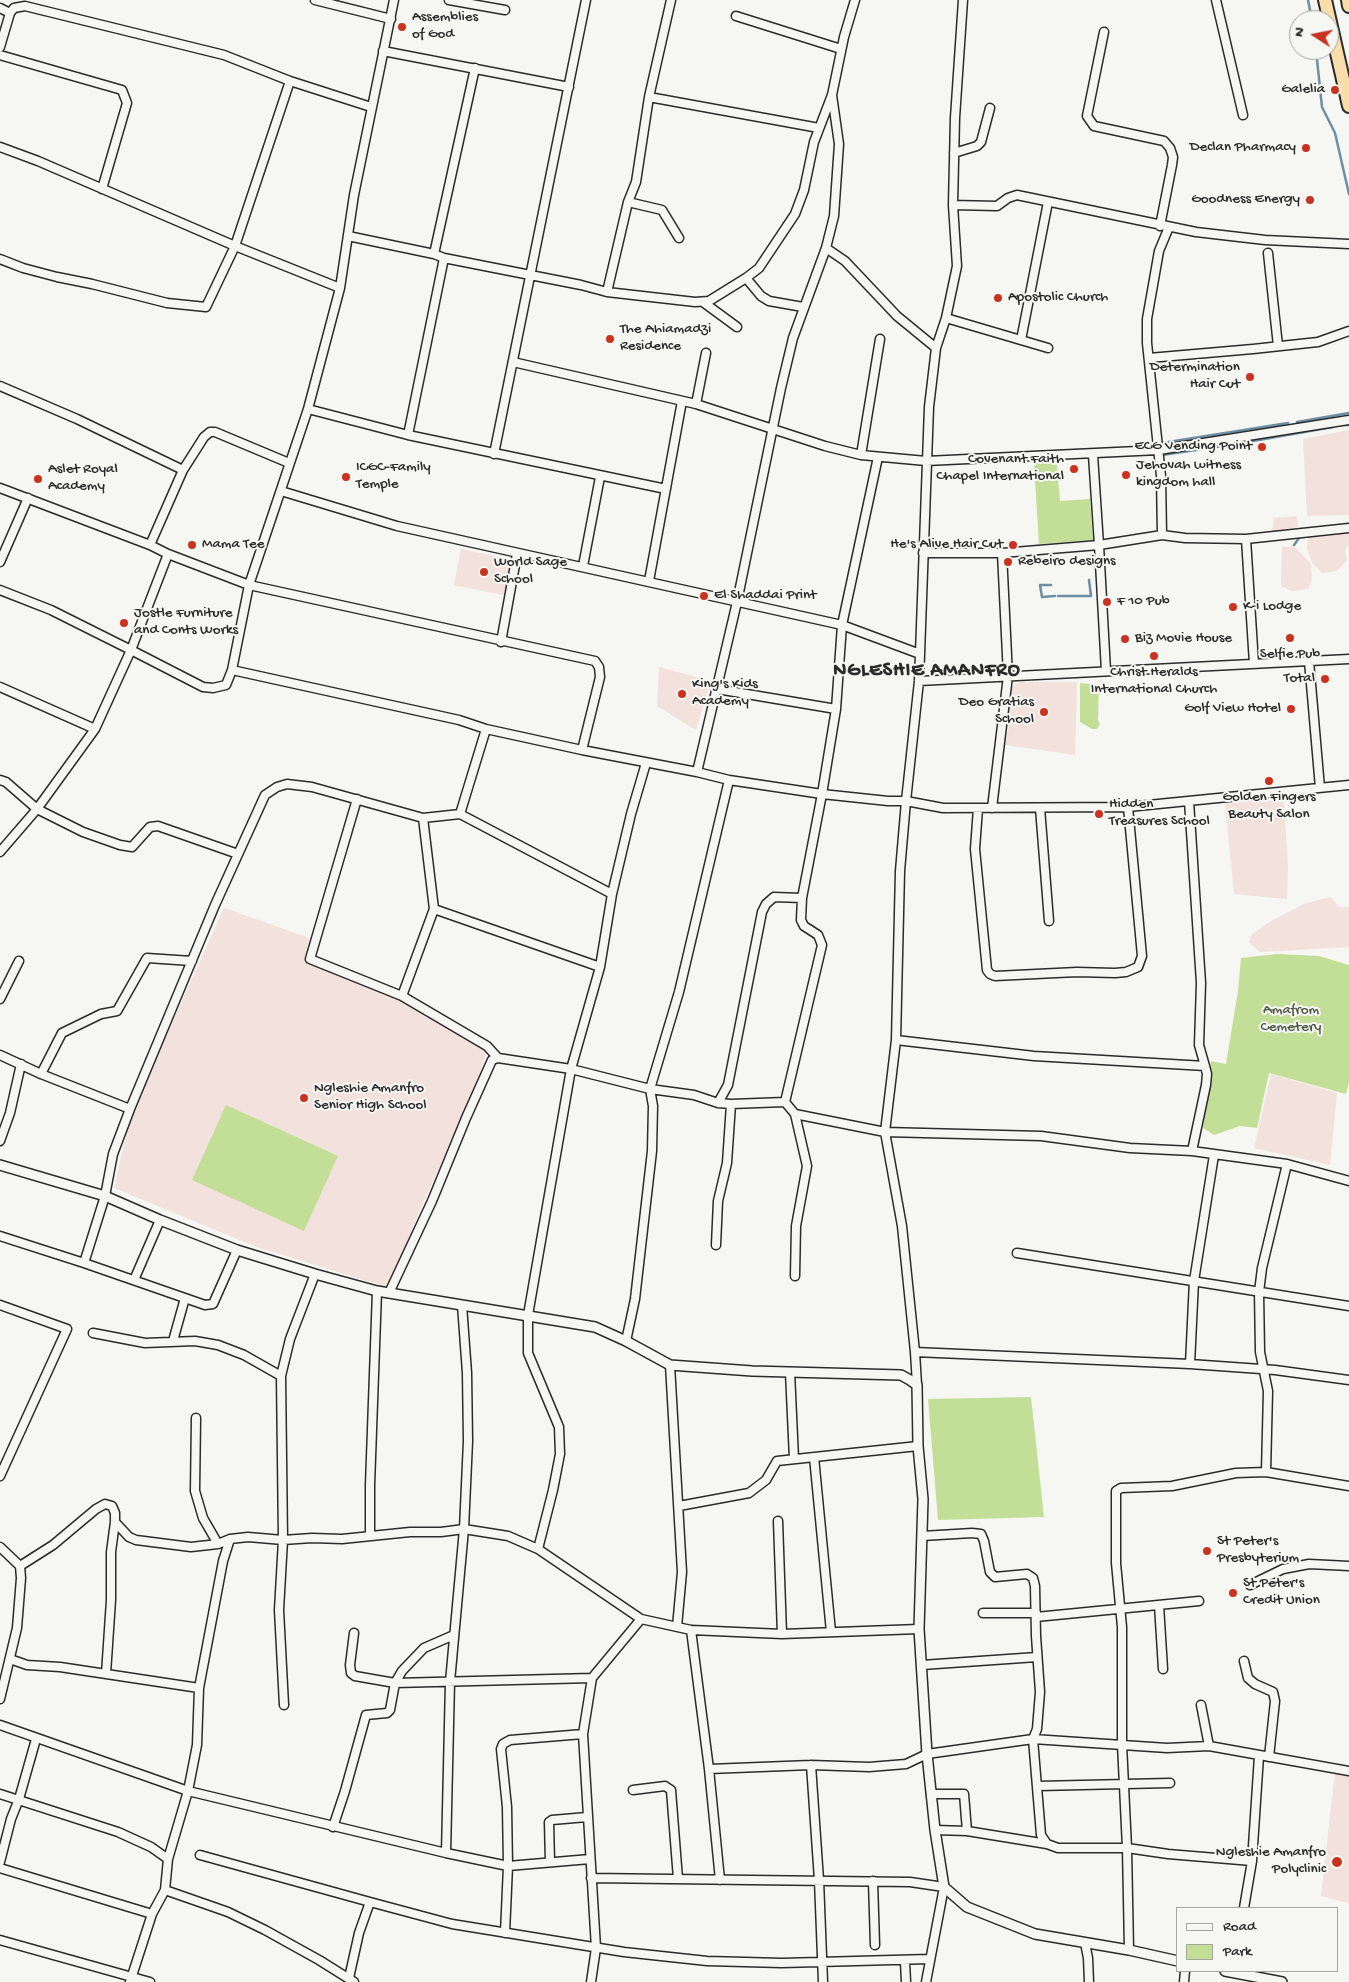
<!DOCTYPE html>
<style>
body{margin:0}
#map{position:relative;width:1349px;height:1982px;overflow:hidden;background:#f6f6f2;font-family:"Gochi Hand",sans-serif}
canvas{display:block}
.legend{position:absolute;left:1176px;top:1907px;width:162px;height:65px;box-sizing:border-box;background:#f6f6f2;border:1px solid #a5a5a2;margin:0;padding:6px 9px;list-style:none;font-size:15px;color:#2b2b2b}
.legend li{display:flex;align-items:center;gap:10px;height:25px}
.legend b{width:25px;border:1px solid #a5a5a2}
.north{position:absolute;left:1289px;top:10px;width:50px;height:50px;box-sizing:border-box;background:#f6f6f2;border:1px solid #a5a5a2;border-radius:50%;rotate:281deg;font-size:14px;font-weight:700;line-height:20px;text-align:center;color:#2b2b2b}
.north::after{content:'';display:block;margin:auto;width:18px;height:22px;background:#c8321e;clip-path:polygon(50% 0,100% 100%,50% 72%,0 100%)}
</style>
<div id="map">
<canvas width="1349" height="1982"></canvas>
<ul class="legend">
<li><b style="height:6px;background:#f6f6f2"></b>Road</li>
<li><b style="height:14px;background:#c3df97"></b>Park</li>
</ul>
<div class="north">N</div>
</div>
<script>
const g = document.querySelector('canvas').getContext('2d');
g.lineJoin = 'round';
function paint(path, color) { g.fillStyle = color; g.fill(path, 'evenodd'); }
const poly = rows => new Path2D(rows.map(r => 'M' + r).join(''));
function trace(path, color, width, dash) { g.strokeStyle = color; g.lineWidth = width; g.lineCap = dash ? 'butt' : 'round'; g.setLineDash(dash || []); g.stroke(path); }
function write(font, color, halo, rows, align = 'center') {
  g.font = font + ' "Gochi Hand",sans-serif'; g.lineWidth = 4; g.setLineDash([]); g.textBaseline = 'middle'; g.strokeStyle = halo; g.fillStyle = color; for (const [text, x, y, turn = 0] of rows) {
    g.save(); g.translate(x, y); g.rotate((+turn || 0) * Math.PI / 180); g.textAlign = isNaN(turn) ? turn : align; if (halo) g.strokeText(text, 0, 0); g.fillText(text, 0, 0); g.restore();
  }
}
paint(poly([
 [1349,430,1349,515,1307,516,1303,439],
 [1297,516,1298,527,1272,531,1274,518],
 [1344,529,1349,532,1349,545,1345,550,1347,560,1337,571,1322,573,1312,563,1307,548,1308,538,1311,532],
 [1282,547,1295,547,1311,564,1312,580,1308,589,1292,591,1281,586],
 [461,549,514,560,507,596,454,585],
 [659,667,711,681,696,730,657,706],
 [1020,682,1077,682,1075,755,1005,745,1009,726,1012,687],
 [1255,800,1284,801,1288,867,1287,899,1234,894,1225,804],
 [1330,897,1340,907,1349,907,1349,947,1260,952,1249,942,1252,934,1271,921,1304,904],
 [224,908,309,938,305,958,366,979,397,993,487,1050,477,1083,413,1226,389,1288,254,1246,114,1188,131,1113],
 [1271,1074,1337,1093,1330,1165,1254,1148],
 [1336,1763,1349,1765,1349,1903,1321,1896]
]), '#f2e1dc');
paint(poly([
 [1048,462,1057,465,1060,501,1090,499,1093,540,1039,544,1034,463],
 [1080,683,1099,685,1098,720,1100,724,1097,729,1092,729,1080,722],
 [1277,954,1319,956,1349,965,1349,1082,1346,1094,1269,1073,1257,1128,1240,1126,1214,1135,1203,1128,1211,1061,1226,1064,1238,991,1241,958],
 [226,1105,338,1156,304,1231,192,1180],
 [1031,1397,1044,1517,938,1520,928,1399]
]), '#c3df97');
trace(poly([
 [1308,0,1312,20],
 [1316,50,1322,107,1335,133,1349,194],
 [1297,422,1349,413],
 [1343,425,1349,425],
 [1253,441,1333,427],
 [1162,443,1288,423],
 [1162,455,1244,443],
 [1294,545,1302,534],
 [1051,585,1040,585,1042,597,1055,596],
 [1058,596,1091,596,1089,580]
]), '#6c8fa5', 2.5);
const minor = poly([
 [315,0,391,19],
 [449,0,505,10],
 [1216,0,1243,115],
 [0,8,10,13],
 [736,16,841,49],
 [1104,32,1087,116,1094,126,1164,141,1170,148,1173,157,1172,165,1160,226],
 [0,47,10,13,14,8,25,6,224,55,290,81,371,107],
 [383,51,569,87],
 [0,55,122,90,127,103,102,189],
 [649,97,819,128],
 [0,147,38,161,235,246,340,288],
 [954,153,977,146,981,142,990,108],
 [628,202,662,210,679,238],
 [953,205,997,206,1008,198,1017,195,1196,232,1265,240,1349,244],
 [348,236,434,254,444,258,581,285,607,292,695,302,709,301,746,278,759,268,795,214,804,190,814,142,832,95,844,37,855,0],
 [826,248,845,261,897,316,936,348],
 [1268,253,1278,346],
 [434,254,475,68],
 [0,259,23,268,57,277,92,284,167,303,206,307,235,246,290,81],
 [746,278,761,296,769,301,803,307],
 [607,292,628,202,636,182,649,97,671,0],
 [703,302,737,327],
 [946,318,1048,348],
 [1021,340,1048,202],
 [1149,358,1253,349,1318,342,1349,331],
 [513,362,696,404,825,446,861,455,926,461,1159,450,1349,420],
 [0,386,77,419,183,470],
 [696,404,706,353],
 [308,409,408,435,666,489],
 [408,435,444,258],
 [494,454,586,0],
 [1091,454,1093,455,1099,545,1106,671],
 [861,455,880,339],
 [0,488,150,545,168,554,249,585,595,661,599,667,600,677,582,750],
 [281,491,397,526,842,625,920,654],
 [1162,535,1161,476,1147,343,1147,319,1159,251,1169,227],
 [1246,539,1254,664],
 [150,545,183,470,204,437,210,432,215,432,289,463],
 [923,553,1002,553,1099,545,1162,535,1185,538,1246,539,1349,528],
 [0,562,28,498],
 [583,566,600,477],
 [649,581,682,401],
 [0,590,51,610,131,650,168,554],
 [501,642,517,554],
 [1309,661,1320,788],
 [232,670,249,585,308,409,340,288,354,195,394,0],
 [919,681,1349,659],
 [0,687,95,729],
 [717,689,836,709],
 [697,772,737,602,781,388,793,338,826,248,834,216,839,144,832,95],
 [0,780,6,782,37,809,83,832,120,845,132,847,150,827,158,826,238,854],
 [357,799,310,959,402,996],
 [1189,801,1201,983,1199,1045,1205,1066],
 [978,808,975,849,987,970,990,974,995,976,1077,972,1115,973,1126,972,1138,967,1142,956,1128,807],
 [992,808,1008,676,1002,553],
 [1040,808,1049,921],
 [460,814,486,729],
 [423,818,434,909],
 [0,852,37,809,95,729,131,650,203,687,213,688,226,685,232,670,459,720,486,729,582,750,697,772,729,780,822,794,888,801,906,801,943,808,1128,807,1349,785],
 [0,999,19,961],
 [896,1040,1034,1056,1205,1066,1207,1074,1206,1085,1192,1151],
 [0,1055,41,1074,130,1109],
 [498,1058,487,1046,402,996,434,909,600,967],
 [41,1074,62,1033,101,1014,117,1011,147,958,192,961],
 [785,1102,822,945,818,935,804,926,801,920,802,898,822,794,836,709,842,625,878,457],
 [718,1103,728,1085,762,912,766,904,774,897,802,898],
 [795,1114,807,1166,796,1226,795,1276],
 [0,1141,10,1113,21,1064],
 [0,1236,84,1263,205,1305,213,1304,237,1250],
 [716,1245,718,1201,727,1163,731,1104],
 [1017,1253,1349,1306],
 [84,1263,105,1196,113,1154,130,1109,215,905,265,795,277,787,287,784,312,787,423,818,460,814,612,894],
 [134,1280,160,1220],
 [389,1293,432,1201,466,1118,492,1060,498,1058,571,1069,650,1089,694,1095,718,1103,731,1104,785,1102,795,1114,885,1132,1041,1136,1130,1148,1192,1151,1287,1164,1349,1181],
 [0,1305,67,1329,0,1476],
 [93,1333,145,1343,195,1341,218,1345,244,1355,281,1376],
 [173,1341,185,1298],
 [626,1341,635,1299,652,1151,653,1106,650,1089,679,992,729,780],
 [915,1352,1190,1364,1275,1370,1349,1380],
 [1190,1364,1194,1281,1214,1155],
 [670,1365,682,1572,677,1627],
 [790,1372,794,1459],
 [917,1385,915,1352,902,1226,885,1132,896,1040,900,871,906,801,919,681,929,407,936,348,946,318,957,266,953,205,955,118,963,0],
 [196,1418,195,1491,203,1518,218,1544],
 [814,1457,831,1632],
 [1266,1472,1268,1391,1260,1352,1259,1292,1262,1268,1287,1164],
 [679,1506,749,1493,766,1480,777,1461,918,1446],
 [778,1521,782,1634],
 [115,1522,129,1537,136,1540,191,1547,218,1544,230,1539,248,1537,283,1540,312,1538,342,1539,410,1532,441,1532,464,1529,508,1536,538,1549,641,1619,691,1630,782,1634,919,1629],
 [370,1536,370,1485,377,1291],
 [922,1536,972,1533,981,1534,984,1541,990,1572,995,1577,1027,1574,1033,1578,1035,1586,1036,1636,1040,1692,1037,1729,1033,1739,1041,1835,1047,1844,1058,1848,1127,1848,1168,1854,1252,1861],
 [0,1547,20,1566,21,1578,17,1628,0,1699],
 [538,1549,553,1490,560,1454,559,1427,528,1353,528,1315,571,1069,600,967,612,894,631,814,646,763],
 [20,1566,53,1545,96,1509,105,1504,112,1506,115,1513,115,1522,111,1552,111,1600,106,1674],
 [1250,1585,1283,1569,1309,1564,1349,1566],
 [1159,1605,1163,1669],
 [983,1613,1036,1613],
 [1036,1617,1199,1601],
 [691,1630,709,1769,720,1880],
 [354,1633,350,1665,351,1673,355,1676,395,1683,592,1678],
 [10,1659,27,1665,60,1667,199,1688],
 [1244,1661,1248,1678,1255,1684,1273,1692,1275,1701,1269,1757],
 [922,1665,1037,1657],
 [284,1705,279,1610,283,1540,281,1376,290,1339,315,1274],
 [1201,1705,1209,1746],
 [0,1725,188,1791,446,1853,508,1866,590,1859],
 [811,1765,819,1880,823,1982],
 [709,1769,811,1765,869,1767,906,1764,927,1754,1033,1739,1167,1748,1209,1746,1349,1771],
 [1038,1786,1170,1783],
 [633,1790,665,1786,671,1790,678,1879],
 [0,1794,118,1832,151,1847,168,1859],
 [931,1794,964,1794,967,1831],
 [333,1827,345,1791,366,1715,387,1713,390,1710,395,1683,402,1671,424,1648,454,1635],
 [935,1830,967,1831,1047,1844],
 [446,1853,450,1682,464,1529,468,1441,467,1373,462,1305],
 [200,1855,370,1902],
 [0,1862,11,1819,19,1799,36,1739],
 [550,1862,549,1822,552,1820,587,1817],
 [0,1868,152,1914],
 [591,1878,910,1882,944,1887,926,1982],
 [873,1881,875,1945],
 [165,1890,228,1912,265,1930,319,1960,354,1982],
 [1244,1908,1252,1861,1259,1756],
 [505,1933,508,1866,507,1807,501,1749,503,1744,510,1740,583,1734],
 [0,1940,150,1982],
 [1085,1943,1088,1958,1089,1982],
 [1129,1950,1127,1848,1122,1744,1122,1627,1116,1563,1116,1491,1121,1488,1172,1486,1236,1473,1266,1472,1349,1486],
 [905,1961,906,1982],
 [349,1978,359,1933,370,1902,452,1924,624,1952,707,1961,782,1963,929,1959],
 [130,1982,152,1914,165,1890,168,1859,188,1791,197,1745,199,1688,223,1561,230,1539],
 [591,1982,596,1948,583,1734,592,1678,641,1619],
 [1184,1982,1185,1971]
]);
const tertiary = poly([
 [0,1165,105,1196,160,1220,237,1250,315,1274,377,1291,595,1327,626,1341,670,1365,752,1371,901,1375,910,1380,917,1385,918,1446,923,1499,919,1629,927,1754,935,1830,944,1887,967,1907,1035,1934,1129,1950,1178,1961],
 [1225,1971,1282,1982]
]);
const trunk = poly([
 [1325,0,1349,106],
 [1348,0,1349,6]
]);
trace(minor, '#2b2b2b', 11);
trace(tertiary, '#2b2b2b', 12);
trace(trunk, '#2b2b2b', 16);
trace(minor, '#f6f6f2', 8);
trace(tertiary, '#f6f6f2', 9);
trace(trunk, '#faddab', 12);
for (const [x, y, r, color] of [
 [402,27,5,"#c8321e"],
 [1335,90,5,"#c8321e"],
 [1306,148,5,"#c8321e"],
 [1310,200,5,"#c8321e"],
 [998,298,5,"#c8321e"],
 [610,339,5,"#c8321e"],
 [1250,377,5,"#c8321e"],
 [1262,447,5,"#c8321e"],
 [1074,469,5,"#c8321e"],
 [1126,475,5,"#c8321e"],
 [346,477,5,"#c8321e"],
 [38,479,5,"#c8321e"],
 [192,545,5,"#c8321e"],
 [1013,545,5,"#c8321e"],
 [1008,562,5,"#c8321e"],
 [484,572,5,"#c8321e"],
 [704,596,5,"#c8321e"],
 [1107,602,5,"#c8321e"],
 [1233,607,5,"#c8321e"],
 [124,623,5,"#c8321e"],
 [1290,638,5,"#c8321e"],
 [1125,639,5,"#c8321e"],
 [1154,656,5,"#c8321e"],
 [1325,679,5,"#c8321e"],
 [682,694,5,"#c8321e"],
 [1291,709,5,"#c8321e"],
 [1044,712,5,"#c8321e"],
 [1269,781,5,"#c8321e"],
 [1099,814,5,"#c8321e"],
 [304,1098,5,"#c8321e"],
 [1207,1551,5,"#c8321e"],
 [1233,1593,5,"#c8321e"],
 [1337,1862,6,"#c8321e"]
]) { const dot = new Path2D(); dot.arc(x, y, r, 0, 2 * Math.PI); g.fillStyle = color; g.fill(dot); trace(dot, '#f6f6f2', 2); }
write('15px', '#2b2b2b', '#f6f6f2', [
 ["Assemblies",412,18],
 ["of God",412,35],
 ["Galelia",1325,90,"right"],
 ["Declan Pharmacy",1296,148,"right"],
 ["Goodness Energy",1300,200,"right"],
 ["Apostolic Church",1008,298],
 ["The Ahiamadzi",620,330],
 ["Residence",620,347],
 ["Determination",1240,368,"right"],
 ["Hair Cut",1240,385,"right"],
 ["ECG Vending Point",1252,447,"right"],
 ["Covenant Faith",1064,460,"right"],
 ["Chapel International",1064,477,"right"],
 ["Jehovah witness",1136,466],
 ["kingdom hall",1136,483],
 ["ICGC-Family",356,468],
 ["Temple",356,485],
 ["Aslet Royal",48,470],
 ["Academy",48,487],
 ["Mama Tee",202,545],
 ["He's Alive Hair Cut",1003,545,"right"],
 ["Rebeiro designs",1018,562],
 ["World Sage",494,563],
 ["School",494,580],
 ["El Shaddai Print",714,596],
 ["F 10 Pub",1117,602],
 ["K-i Lodge",1243,607],
 ["Jostle Furniture",134,614],
 ["and Conts Works",134,631],
 ["Biz Movie House",1135,639],
 ["Selfie Pub",1290,655,"center"],
 ["Christ Heralds",1154,673,"center"],
 ["International Church",1154,690,"center"],
 ["Total",1315,679,"right"],
 ["King's Kids",692,685],
 ["Academy",692,702],
 ["Deo Gratias",1034,703,"right"],
 ["School",1034,720,"right"],
 ["Golf View Hotel",1281,709,"right"],
 ["Golden Fingers",1269,798,"center"],
 ["Beauty Salon",1269,815,"center"],
 ["Hidden",1109,805],
 ["Treasures School",1109,822],
 ["Ngleshie Amanfro",314,1089],
 ["Senior High School",314,1106],
 ["St Peter's",1217,1542],
 ["Presbyterium",1217,1559],
 ["St Peter's",1243,1584],
 ["Credit Union",1243,1601],
 ["Ngleshie Amanfro",1326,1853,"right"],
 ["Polyclinic",1326,1870,"right"]
], 'left');
write('15px', '#515846', '#f6f6f2', [
 ["Amafrom",1291,1011],
 ["Cemetery",1291,1028]
]);
g.letterSpacing = '1px';
write('bold 20px', '#2b2b2b', '#f6f6f2', [
 ["NGLESHIE AMANFRO",927,672]
]);
g.letterSpacing = '0px';
</script>
